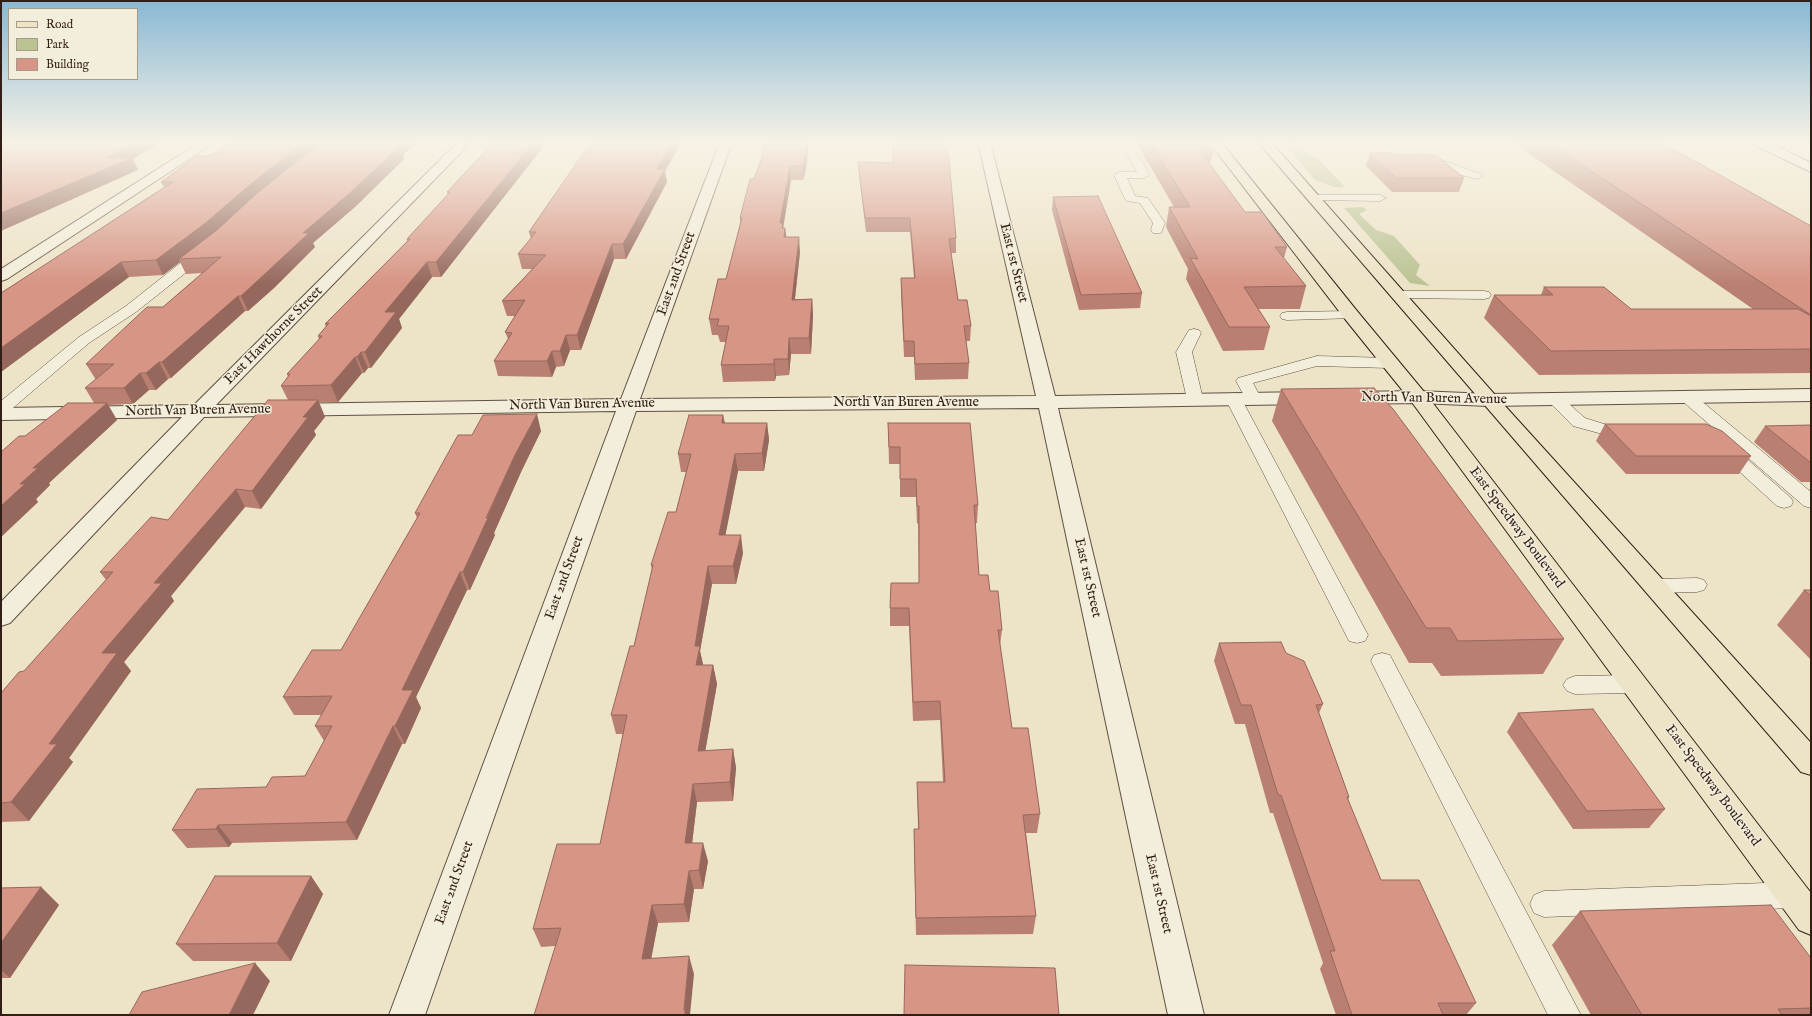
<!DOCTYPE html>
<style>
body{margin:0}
#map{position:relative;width:1812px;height:1016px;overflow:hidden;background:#ede3c7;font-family:"IM FELL English",serif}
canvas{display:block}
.frame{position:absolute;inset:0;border:2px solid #311f17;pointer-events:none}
.legend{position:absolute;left:8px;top:8px;width:130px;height:72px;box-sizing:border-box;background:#f3eddb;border:1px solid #a59b8d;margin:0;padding:5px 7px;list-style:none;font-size:12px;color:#311f17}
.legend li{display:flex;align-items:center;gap:8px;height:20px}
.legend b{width:20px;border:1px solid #a59b8d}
</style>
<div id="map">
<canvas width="1812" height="1016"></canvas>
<div class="frame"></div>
<ul class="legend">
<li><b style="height:5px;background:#ede3c7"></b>Road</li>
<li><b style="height:11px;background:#bbc393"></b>Park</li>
<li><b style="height:11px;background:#d79585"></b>Building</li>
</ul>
</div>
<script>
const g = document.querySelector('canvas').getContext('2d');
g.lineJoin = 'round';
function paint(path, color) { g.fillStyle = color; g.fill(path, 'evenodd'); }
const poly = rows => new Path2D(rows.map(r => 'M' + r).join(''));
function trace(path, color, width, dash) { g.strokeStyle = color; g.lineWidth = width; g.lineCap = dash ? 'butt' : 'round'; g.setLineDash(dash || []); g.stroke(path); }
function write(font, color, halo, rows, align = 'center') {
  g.font = font + ' "IM FELL English",serif'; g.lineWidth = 3; g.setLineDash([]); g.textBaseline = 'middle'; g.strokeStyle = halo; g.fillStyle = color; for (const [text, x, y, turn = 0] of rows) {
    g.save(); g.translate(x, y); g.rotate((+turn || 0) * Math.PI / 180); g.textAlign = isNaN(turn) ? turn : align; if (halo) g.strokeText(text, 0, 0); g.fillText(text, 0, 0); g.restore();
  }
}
paint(poly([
 [1283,142,1294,142,1298,147,1318,159,1345,187,1334,187,1315,180],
 [1362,207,1367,210,1359,214,1376,230,1394,236,1420,265,1416,275,1430,286,1410,283,1344,208]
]), '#bbc393');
const service = poly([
 [1120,142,1130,142,1150,175,1144,178,1127,178,1135,196,1148,198,1165,223,1161,233,1153,233,1151,230,1153,223,1140,203,1127,201,1125,199,1114,175,1120,172,1137,172,1120,142],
 [1423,161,1447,162,1481,174,1483,176,1477,179,1461,175,1453,170,1442,167,1419,166,1418,164,1423,161],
 [1313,195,1380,195,1386,198,1380,201,1309,200,1307,198,1313,195],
 [203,248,208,249,209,252,208,255,136,312,89,343,7,413,1,414,1,401,79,337,126,306,198,249,203,248],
 [1398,291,1484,291,1489,292,1491,295,1489,298,1484,299,1393,298,1391,295,1393,292,1398,291],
 [1351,311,1356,312,1358,315,1356,318,1287,320,1282,319,1280,316,1282,313,1287,312,1351,311],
 [1194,329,1199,330,1201,333,1192,352,1203,399,1201,402,1195,404,1189,402,1187,399,1176,352,1189,330,1194,329],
 [1317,356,1389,358,1394,360,1397,363,1394,366,1389,368,1317,366,1253,383,1261,398,1259,401,1253,403,1247,401,1236,381,1238,378,1317,356],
 [1687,392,1693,394,1811,492,1811,508,1804,506,1681,400,1679,397,1681,394,1687,392],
 [1233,393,1239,395,1241,398,1368,635,1365,641,1357,643,1349,641,1346,635,1225,398,1227,395,1233,393],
 [1554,394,1560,396,1585,418,1607,425,1629,426,1635,427,1638,431,1635,435,1629,436,1606,435,1573,426,1546,399,1548,396,1554,394],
 [1725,444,1731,445,1791,498,1793,502,1791,506,1784,508,1777,506,1719,453,1716,449,1719,445,1725,444],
 [1697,578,1704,580,1707,585,1704,590,1697,592,1654,593,1647,591,1644,586,1647,581,1654,579,1697,578],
 [1382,653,1390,655,1393,661,1581,1015,1548,1015,1371,661,1374,655,1382,653],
 [1634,675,1642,678,1646,684,1642,690,1634,693,1575,694,1567,691,1563,685,1567,679,1575,676,1634,675],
 [1793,882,1803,886,1807,895,1803,904,1793,908,1544,917,1534,913,1530,904,1534,895,1544,891,1793,882]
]);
const minor = poly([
 [200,142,215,142,7,279,1,281,1,269,200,142],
 [458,142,471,142,216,405,621,399,720,142,732,142,640,399,1036,396,978,142,990,142,1055,396,1308,392,1315,394,1317,398,1315,402,1308,404,1058,408,1204,1015,1168,1015,1039,408,636,411,425,1015,389,1015,616,411,204,417,10,623,1,626,1,602,182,417,1,420,1,408,194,405,458,142],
 [1752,142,1768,142,1811,163,1811,172,1754,145,1752,142],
 [1811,389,1811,401,1489,406,1418,403,1352,404,1345,402,1343,398,1345,394,1352,392,1418,391,1489,394,1811,389]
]);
const primary = poly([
 [1209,142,1221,142,1357,311,1425,393,1811,893,1811,935,1799,930,1411,401,1345,319,1209,142],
 [1258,142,1271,142,1496,396,1811,743,1811,775,1801,772,1258,142]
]);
trace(service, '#605043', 1);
trace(minor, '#605043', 2);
trace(primary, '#311f17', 2);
paint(service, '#f3eddb');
paint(minor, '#f3eddb');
paint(primary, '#ede3c7');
paint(poly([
 [492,142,547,142,441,277,432,277,399,319,402,328,371,368,368,368,364,373,362,373,338,402,319,402,325,417,314,431,316,435,261,509,245,507,171,596,174,601,124,662,131,671,69,758,73,762,29,821,1,822,1,693,24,671,106,580,100,572,168,520,288,400,281,386,288,377,287,374,319,340,318,336,326,327,325,324,407,241,407,239,448,195,447,192,491,145,491,143],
 [681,142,665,171,667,182,626,259,614,259,581,350,570,350,564,366,556,367,552,377,498,376,494,361,508,339,505,332,515,316,507,316,502,301,532,269,522,269,518,254,531,239,529,232],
 [809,142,806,169,803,180,791,180,783,228,785,228,786,237,800,252,795,299,812,299,813,315,811,354,791,354,789,375,776,376,775,381,723,382,721,365,726,342,720,342,718,335,712,335,709,319,726,279,740,223,740,218,761,160],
 [1136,142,1209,142,1214,148,1210,164,1245,212,1287,247,1284,258,1306,286,1300,309,1258,309,1270,327,1264,350,1223,351,1186,279,1188,269,1166,227,1169,207,1174,207],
 [1512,142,1661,142,1811,226,1811,373,1539,375,1484,318,1494,295,1541,295,1544,287,1631,309,1753,309],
 [1805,142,1811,142,1811,145],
 [1370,153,1464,178,1459,192,1392,192,1366,166],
 [403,155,404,159,356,206,313,243,315,247,274,288,248,311,245,311,171,378,168,379,156,390,149,390,133,404,108,405,117,420,49,483,50,485,36,499,38,502,1,537,1,452,25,436,94,403,85,388,96,380,86,364,163,307,202,273,186,274,180,262,163,275,129,277,1,372,1,293,164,187,161,182],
 [858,162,956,238,956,253,951,253,958,300,971,326,970,341,966,341,969,363,968,379,915,380,914,357,904,357,901,293,901,278,914,278,910,232,866,232,859,175],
 [1053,197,1142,293,1140,308,1079,310,1052,210],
 [1281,389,1564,639,1543,674,1441,676,1432,663,1409,663,1272,421],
 [723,415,725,423,767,423,769,440,764,471,738,471,725,535,743,553,736,584,712,584,700,651,703,665,713,665,717,684,705,751,733,749,736,768,733,801,697,802,692,843,708,861,703,889,694,889,689,922,658,923,651,958,694,974,555,946,541,947,533,929,600,844,623,734,616,734,611,715,634,646,652,570,651,565,676,512,686,472,681,472,678,454],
 [888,423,978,505,977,523,975,523,979,575,990,591,1002,630,1000,645,1012,728,1040,814,1037,833,1026,833,1036,916,1033,934,916,935,914,848,914,829,918,829,917,782,943,782,940,720,913,721,909,626,890,626,890,608,919,583,918,523,917,524,916,497,900,497,900,464,889,464],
 [1605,424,1751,456,1739,474,1626,474,1596,441],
 [1811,425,1811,482,1801,482,1754,442,1765,426],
 [541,431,521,472,494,533,495,535,470,590,467,590,416,697,421,708,405,744,402,744,357,840,232,843,229,847,187,848,172,830,266,787,305,776,324,741,315,726,322,715,294,715,283,697,341,650,417,518,415,513,472,435],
 [1804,590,1811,590,1811,660,1777,625],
 [1219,643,1286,653,1323,704,1319,713,1349,797,1348,800,1381,880,1476,1003,1466,1015,1336,1015,1320,969,1323,963,1273,813,1270,813,1245,724,1235,724,1214,661],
 [1518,713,1665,809,1649,828,1573,829,1507,732],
 [311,876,323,894,291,961,193,961,176,944],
 [41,887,59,905,10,978,1,978,1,888],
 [1580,911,1811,958,1811,1015,1591,1015,1552,945]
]), '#b98072');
paint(poly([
 [135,142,162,142,133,159,138,170,1,231,1,213,107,158],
 [304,142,324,142,214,236,179,259,180,262,163,275,156,260],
 [399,142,417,142,403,155,404,159,356,206,313,243,315,247,274,288,248,311,241,296,303,233],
 [534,142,547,142,441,277,436,262],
 [673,142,681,142,665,171,667,182,626,259,623,244,657,169],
 [807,142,809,142,806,169,803,180,803,166],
 [790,166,791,180,782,234,780,223],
 [785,228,787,242,784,237],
 [799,237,800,252,793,315,792,300],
 [612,244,614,259,581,350,577,335],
 [121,262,129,277,1,372,1,348],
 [427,262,432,277,399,319,402,328,371,368,365,352,385,312],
 [238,296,245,311,171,378,162,362],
 [812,299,813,315,811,354,809,338],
 [566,335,570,350,564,366,560,351],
 [789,338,791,354,789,375,788,359],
 [552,351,556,367,552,377,547,361],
 [361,352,368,368,364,373,357,357],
 [355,357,362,373,338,402,331,385],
 [774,359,776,376,775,381,774,364],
 [159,362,168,379,156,390,146,373],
 [140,373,149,390,133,404,124,388],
 [318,400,325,417,314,431,316,435,261,509,252,491,303,417],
 [107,403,117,420,49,483,50,485,36,499,38,502,1,537,1,506,33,468],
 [537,414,541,431,521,472,494,533,495,535,470,590,463,572,515,455],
 [723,415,726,432,722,423],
 [767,423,769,440,764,471,762,453],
 [735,454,738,471,722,553,719,535],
 [236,489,245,507,171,596,174,601,124,662,131,671,69,758,73,762,29,821,11,802,49,744,102,653,154,583],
 [741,535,743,553,736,584,733,566],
 [708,566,712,584,700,651,703,664,699,684,696,665,695,646],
 [460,572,467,590,416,697,421,708,405,744,395,726,402,690],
 [713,665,717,684,702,770,698,751],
 [393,726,402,744,357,840,346,822],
 [733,749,736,768,733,801,730,782],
 [693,784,697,802,690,861,685,843],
 [218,825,232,843,229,847,216,829],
 [703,843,708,861,703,889,699,870],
 [689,871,694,889,689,922,684,904],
 [311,876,323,894,291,961,277,943],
 [41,887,59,905,10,978,1,970,1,943],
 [652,905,658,923,648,976,642,959],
 [689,956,694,974,690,1015,685,1015,684,1010],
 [255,963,270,981,253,1015,229,1015]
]), '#96685d');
const building = poly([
 [1,142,135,142,107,158,132,158,1,213,1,142],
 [232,142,304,142,246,188,207,222,156,260,121,262,1,348,1,293,173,182,161,182,197,156,208,156,215,153,232,142],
 [321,142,399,142,395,146,400,146,351,192,303,233,309,233,267,272,241,296,238,296,162,362,159,362,146,373,140,373,124,388,85,388,114,364,86,364,147,307,163,307,221,257,179,259,217,230,256,194,321,142],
 [492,142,534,142,436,262,427,262,385,312,396,312,365,352,361,352,357,357,355,357,331,385,281,386,290,374,287,374,322,336,318,336,329,323,325,324,410,239,407,239,450,192,447,192,493,143,491,143,492,142],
 [591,142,673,142,657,169,665,169,623,244,612,244,577,335,566,335,560,351,552,351,547,361,494,361,512,333,505,332,525,300,502,301,546,255,518,254,536,232,529,232,591,142],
 [765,142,807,142,805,156,803,166,790,166,780,223,783,223,782,228,785,228,784,237,799,237,792,300,812,299,809,338,789,338,788,359,774,359,774,364,721,365,729,326,717,326,719,319,709,319,718,279,726,279,742,218,740,218,750,179,754,179,761,160,765,142],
 [893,142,945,142,949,159,956,238,949,239,958,300,967,300,971,326,964,326,969,363,915,364,914,341,904,341,901,278,915,278,910,218,865,218,858,162,893,163,893,142],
 [1150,142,1209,142,1214,148,1198,148,1245,212,1262,212,1287,247,1275,247,1306,286,1244,287,1270,327,1229,327,1190,258,1198,259,1169,207,1190,207,1150,142],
 [1547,142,1661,142,1811,226,1811,315,1547,142],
 [1370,153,1389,153,1401,155,1415,155,1420,154,1436,155,1464,178,1396,178,1370,153],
 [1098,196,1142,293,1081,295,1053,197,1098,196],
 [1544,287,1604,287,1631,309,1798,309,1811,316,1811,349,1551,351,1494,295,1553,295,1544,287],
 [1374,388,1393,409,1564,639,1458,641,1450,628,1426,628,1281,389,1374,388],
 [268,400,318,400,303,417,308,417,252,491,236,489,154,583,162,583,102,653,117,653,49,744,57,744,11,802,1,803,1,693,19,672,24,671,113,572,100,572,151,517,168,520,268,400],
 [68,403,107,403,33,468,38,468,20,484,25,484,1,506,1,452,19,436,25,436,68,403],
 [537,414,515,455,486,518,488,518,463,572,460,572,402,690,413,690,395,726,393,726,346,822,218,825,216,829,172,830,197,789,266,787,272,777,305,776,332,726,315,726,332,696,283,697,312,650,341,650,420,513,415,513,458,435,472,435,483,415,537,414],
 [689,415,723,415,722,423,767,423,762,453,735,454,719,535,741,535,733,566,708,566,695,646,700,646,696,665,713,665,698,751,733,749,730,782,693,784,685,843,703,843,699,870,689,871,684,904,652,905,642,959,689,956,684,1010,685,1010,685,1015,534,1015,561,928,533,929,557,844,600,844,627,715,611,715,630,646,634,646,653,565,651,565,668,512,676,512,691,454,678,454,689,415],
 [888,423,970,423,978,505,974,505,979,575,988,575,990,591,998,591,1002,630,998,630,1012,728,1028,728,1040,814,1023,815,1036,916,916,918,914,829,919,829,917,782,945,782,940,701,913,702,909,608,890,608,891,583,919,583,919,506,917,506,916,479,900,479,900,447,889,447,888,423],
 [1605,424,1706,424,1722,431,1751,456,1636,456,1605,424],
 [1811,425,1811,463,1765,426,1811,425],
 [1804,590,1811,590,1811,596,1804,590],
 [1281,642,1286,653,1304,661,1323,704,1316,705,1349,797,1347,797,1381,880,1419,880,1476,1003,1438,1003,1443,1015,1352,1015,1330,951,1335,951,1281,795,1278,795,1251,705,1241,705,1219,643,1281,642],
 [1593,709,1665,809,1587,811,1518,713,1593,709],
 [215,876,311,876,277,943,176,944,215,876],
 [41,887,1,943,1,888,41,887],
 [1771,905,1811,958,1811,1008,1778,1009,1782,1015,1642,1015,1580,911,1771,905],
 [255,963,229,1015,129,1015,142,992,255,963],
 [905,965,1055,968,1059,1015,904,1015,905,965]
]);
paint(building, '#d79585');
trace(building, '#96685d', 1);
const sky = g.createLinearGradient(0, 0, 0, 284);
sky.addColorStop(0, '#88b8d4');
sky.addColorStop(0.5, '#f7f2e6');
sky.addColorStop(1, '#f7f2e600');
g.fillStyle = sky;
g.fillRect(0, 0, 1812, 284);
write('14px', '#311f17', '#f3eddb', [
 ["East 1st Street",1013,263,76],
 ["East 2nd Street",677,274,-70],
 ["East Hawthorne Street",274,336,-45],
 ["North Van Buren Avenue",1434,399,1],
 ["North Van Buren Avenue",906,403],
 ["North Van Buren Avenue",582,405,-1],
 ["North Van Buren Avenue",198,411,-1],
 ["East Speedway Boulevard",1516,528,53],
 ["East 2nd Street",565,578,-70],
 ["East 1st Street",1087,578,77],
 ["East Speedway Boulevard",1712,786,53],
 ["East 2nd Street",455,883,-70],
 ["East 1st Street",1158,894,77]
]);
</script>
